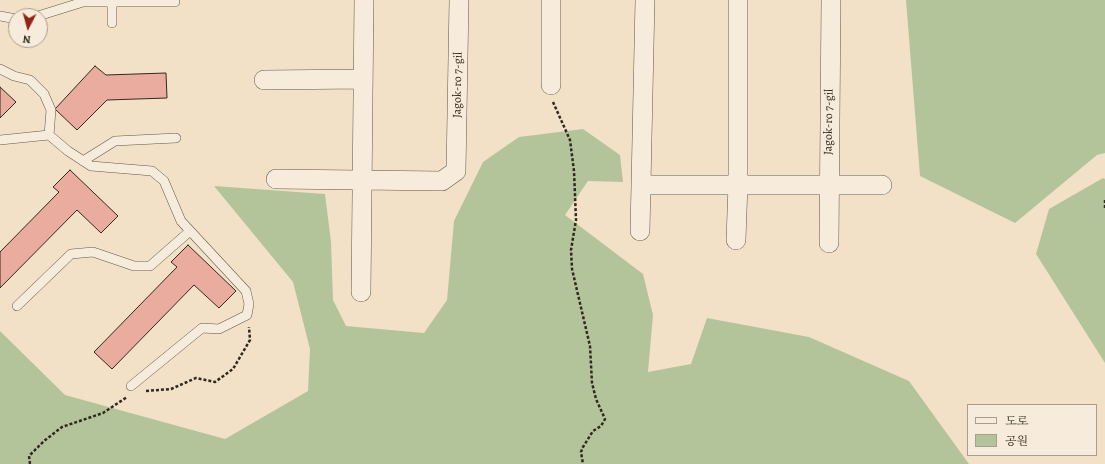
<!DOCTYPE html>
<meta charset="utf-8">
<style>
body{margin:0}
#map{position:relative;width:1105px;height:464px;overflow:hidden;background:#f2e1c7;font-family:Alegreya,"Noto Serif KR",serif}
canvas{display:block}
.legend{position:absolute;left:967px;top:404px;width:130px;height:52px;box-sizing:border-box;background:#f7ecdb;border:1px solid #a89e90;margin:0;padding:5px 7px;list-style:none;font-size:12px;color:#31291f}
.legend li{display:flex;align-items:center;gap:8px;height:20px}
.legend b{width:20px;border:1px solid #a89e90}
.north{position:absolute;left:8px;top:8px;width:40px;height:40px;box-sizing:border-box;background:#f7ecdb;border:1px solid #a89e90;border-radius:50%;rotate:186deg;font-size:11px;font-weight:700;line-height:16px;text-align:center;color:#31291f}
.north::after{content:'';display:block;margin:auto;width:14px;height:18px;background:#8f2418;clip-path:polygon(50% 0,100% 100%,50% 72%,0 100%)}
</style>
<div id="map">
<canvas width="1105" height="464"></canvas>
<ul class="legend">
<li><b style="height:5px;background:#f7ecdb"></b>도로</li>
<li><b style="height:11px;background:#b4c49a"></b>공원</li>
</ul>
<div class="north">N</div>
</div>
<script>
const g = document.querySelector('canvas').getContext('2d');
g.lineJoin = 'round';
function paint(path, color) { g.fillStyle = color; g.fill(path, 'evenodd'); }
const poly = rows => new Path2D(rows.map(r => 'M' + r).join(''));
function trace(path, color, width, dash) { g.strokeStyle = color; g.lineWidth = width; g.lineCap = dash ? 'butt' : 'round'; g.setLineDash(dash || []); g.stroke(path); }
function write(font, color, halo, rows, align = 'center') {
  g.font = font + ' Alegreya,serif'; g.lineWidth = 4; g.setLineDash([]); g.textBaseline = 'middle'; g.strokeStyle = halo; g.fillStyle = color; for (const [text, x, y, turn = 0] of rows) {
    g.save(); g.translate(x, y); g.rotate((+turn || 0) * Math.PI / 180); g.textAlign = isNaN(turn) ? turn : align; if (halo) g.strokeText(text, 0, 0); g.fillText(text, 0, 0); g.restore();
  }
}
paint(poly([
 [906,0,1105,0,1105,153,1097,155,1015,223,920,176],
 [583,129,620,155,623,182,588,181,565,215,643,274,653,315,648,372,691,364,707,318,809,337,909,381,969,464,0,464,0,331,65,395,225,439,308,391,310,349,293,282,214,186,325,194,331,242,333,300,346,326,424,333,447,300,454,221,483,162,519,137],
 [1103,178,1105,179,1105,363,1036,254,1049,209]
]), '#b4c49a');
const building = poly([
 [95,66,106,75,166,73,167,98,107,100,77,130,55,109,95,66],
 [0,87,16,102,0,118,0,87],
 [70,170,118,216,101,233,77,210,0,288,0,252,59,192,53,187,70,170],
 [188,245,236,291,219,308,194,285,112,369,94,352,177,267,171,262,188,245]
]);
paint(building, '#eaac9f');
trace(building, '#31291f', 1);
const lane = poly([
 [0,16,16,19],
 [38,16,83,2,175,2],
 [112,23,112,2],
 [0,69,14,76,30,80,44,94,51,110,49,135,68,151,91,166,152,171,164,181,181,221,246,291,249,304,247,315,219,329,202,328,131,386],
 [0,140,49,135],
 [83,161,115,141,176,138],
 [17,306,71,254,93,252,134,266,150,266,190,231]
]);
const street = poly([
 [551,0,551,85],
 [264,80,363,79],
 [276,179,442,181,456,171,459,0],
 [642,185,882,185],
 [640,231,645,0],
 [736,240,738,184,738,0],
 [829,243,831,0],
 [361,292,364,0]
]);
trace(lane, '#615749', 10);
trace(street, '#615749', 20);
trace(poly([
 [553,102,570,140,574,171,576,220,571,250,572,269,590,346,592,383,596,399,605,419,601,426,593,431,583,447,581,452,583,464],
 [1105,200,1105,210],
 [146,391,171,389,196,378,215,382,233,369,250,340,249,327],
 [30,464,29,456,44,441,62,427,103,413,127,397]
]), '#31291f', 2.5, [3, 2]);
trace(lane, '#f7ecdb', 9);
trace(street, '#f7ecdb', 19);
write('12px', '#31291f', '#f7ecdb', [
 ["Jagok-ro 7-gil",458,85,-89],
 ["Jagok-ro 7-gil",829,122,-89]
]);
</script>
